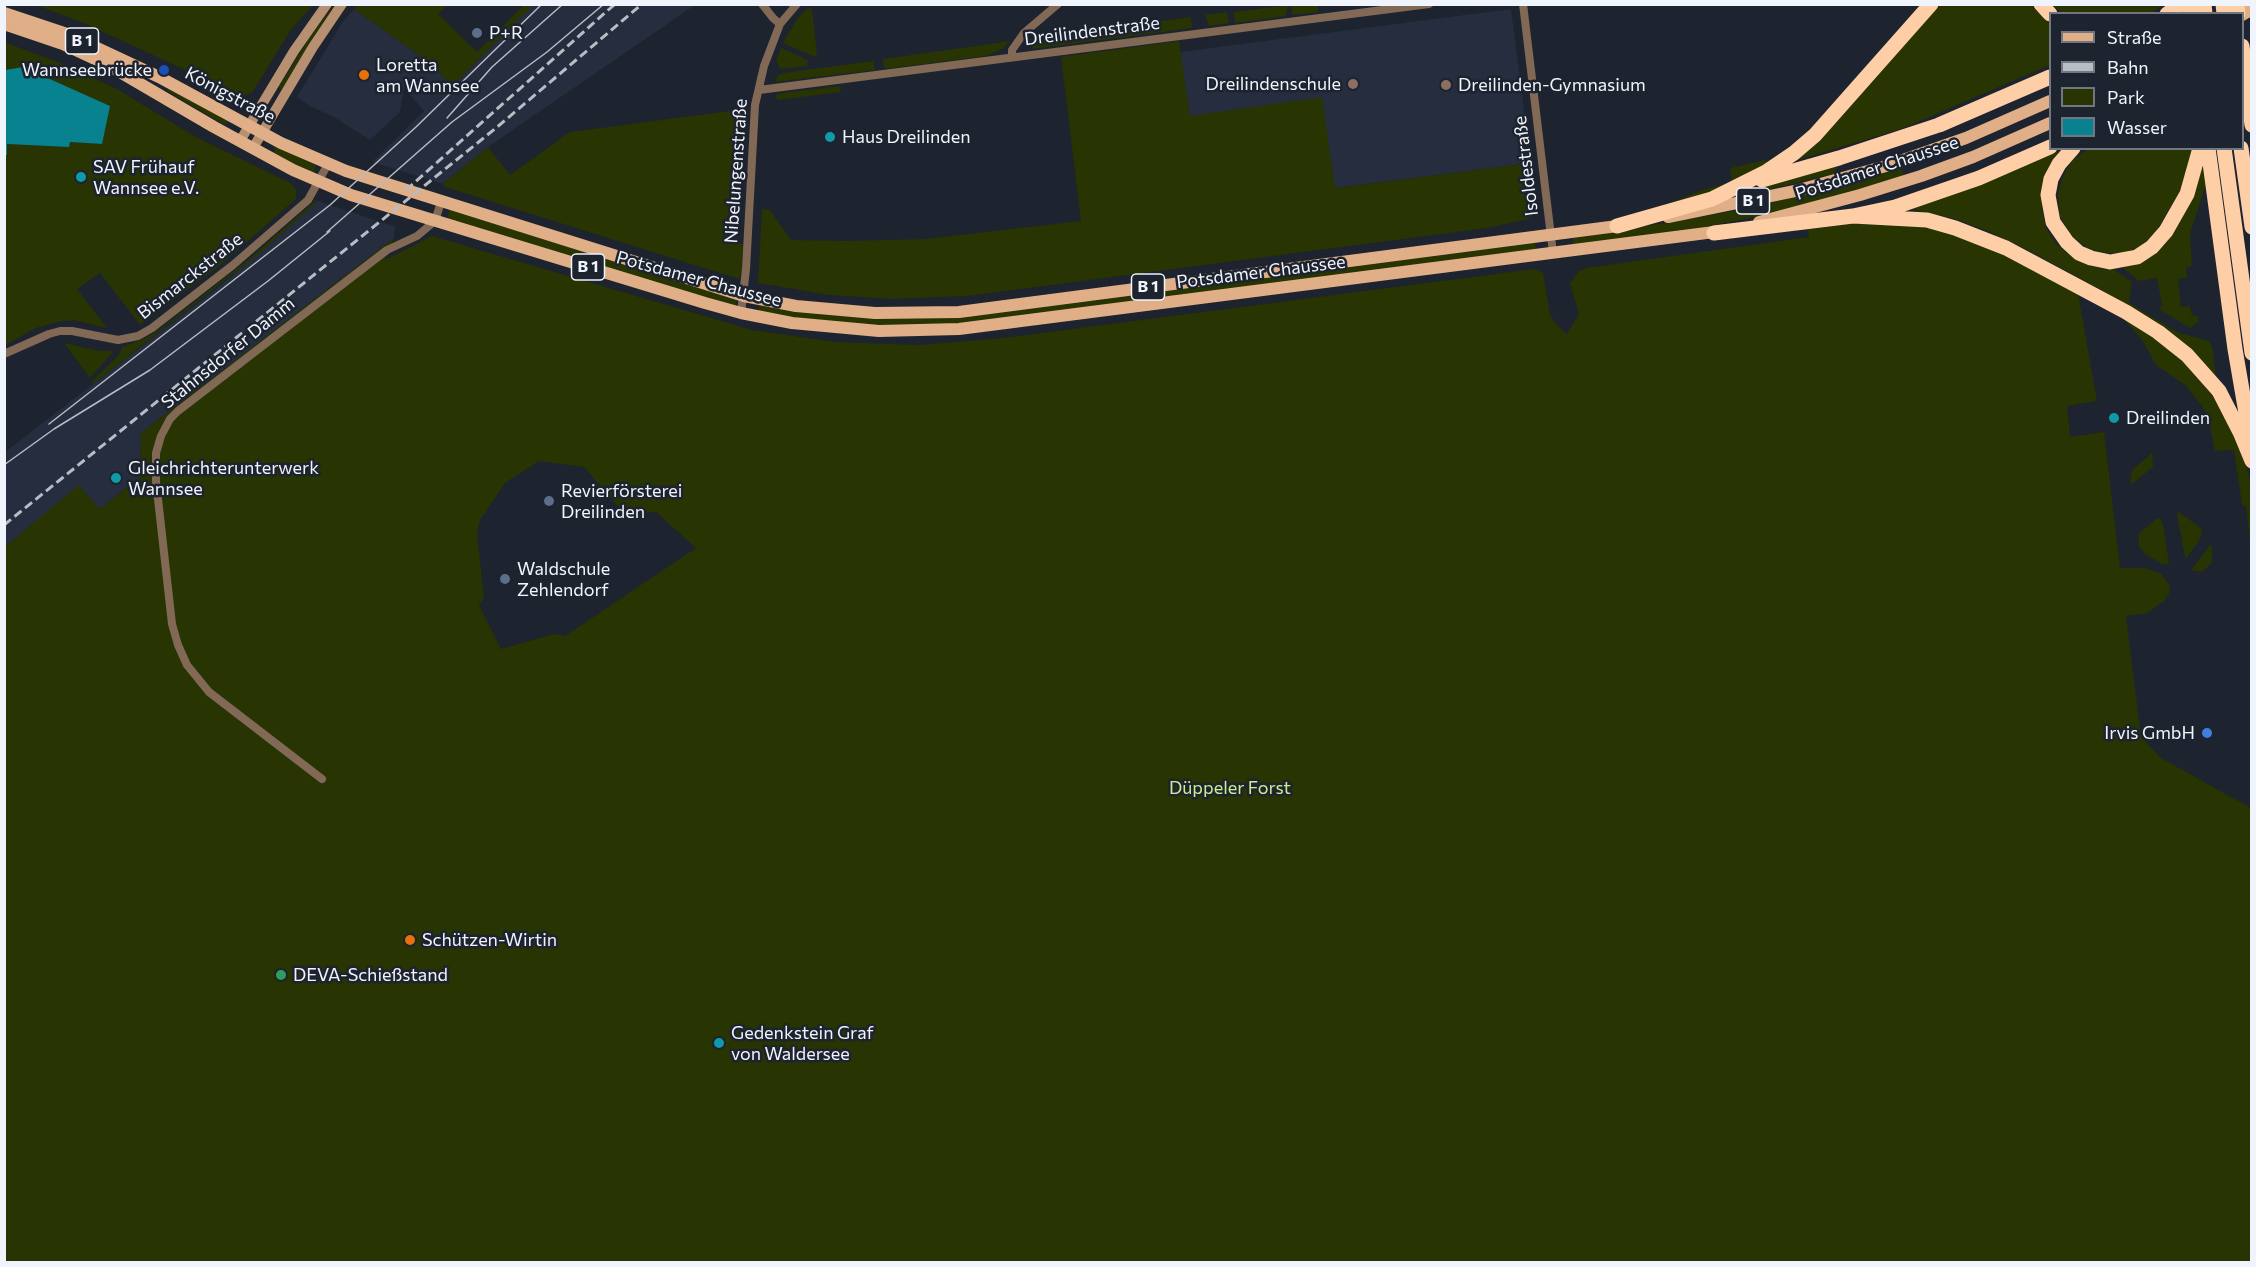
<!DOCTYPE html>
<meta charset="utf-8">
<style>
body{margin:0}
#map{position:relative;width:2256px;height:1267px;overflow:hidden;background:#1d232f;font-family:Commissioner,sans-serif}
canvas{display:block}
.frame{position:absolute;inset:0;border:6px solid #f0f4fc;pointer-events:none}
.legend{position:absolute;left:2049px;top:12px;width:195px;height:138px;box-sizing:border-box;background:#1d232f;border:2px solid #717781;margin:0;padding:8px 10px;list-style:none;font-size:18px;color:#f0f4fc}
.legend li{display:flex;align-items:center;gap:12px;height:30px}
.legend b{width:30px;border:2px solid #717781}
</style>
<div id="map">
<canvas width="2256" height="1267"></canvas>
<div class="frame"></div>
<ul class="legend">
<li><b style="height:8px;background:#e1af87"></b>Straße</li>
<li><b style="height:8px;background:#b7bcc5"></b>Bahn</li>
<li><b style="height:16px;background:#283401"></b>Park</li>
<li><b style="height:16px;background:#07828e"></b>Wasser</li>
</ul>
</div>
<script>
const g = document.querySelector('canvas').getContext('2d');
g.lineJoin = 'round';
function paint(path, color) { g.fillStyle = color; g.fill(path, 'evenodd'); }
const poly = rows => new Path2D(rows.map(r => 'M' + r).join(''));
function trace(path, color, width, dash) { g.strokeStyle = color; g.lineWidth = width; g.lineCap = dash ? 'butt' : 'round'; g.setLineDash(dash || []); g.stroke(path); }
function write(font, color, halo, rows, align = 'center') {
  g.font = font + ' Commissioner,sans-serif'; g.lineWidth = 5; g.setLineDash([]); g.textBaseline = 'middle'; g.strokeStyle = halo; g.fillStyle = color; for (const [text, x, y, turn = 0] of rows) {
    g.save(); g.translate(x, y); g.rotate((+turn || 0) * Math.PI / 180); g.textAlign = isNaN(turn) ? turn : align; if (halo) g.strokeText(text, 0, 0); g.fillText(text, 0, 0); g.restore();
  }
}
paint(poly([
 [533,5,695,5,488,147,443,184,372,162,424,111,404,88,400,112,370,140,334,117,310,106,297,97,342,23,354,9,430,63,452,86],
 [1511,9,1531,163,1200,205,1180,52],
 [318,201,393,226,395,224,394,238,141,433,140,477,100,509,79,486,5,547,5,452,221,285]
]), '#252d3e');
paint(poly([
 [358,4,448,5,438,14,477,52,524,5,533,5,452,86,430,63,354,9],
 [36,5,313,5,290,31,252,93,239,97,196,75,86,24],
 [334,5,336,5,283,89,280,89,279,87,311,35],
 [1288,5,1286,16,1235,23,1233,12],
 [1292,5,1318,5,1318,12,1292,15],
 [1940,5,2031,5,2050,24,2050,65,1904,128,1798,160],
 [2052,5,2164,5,2149,14,2062,13],
 [808,8,812,9,817,54,815,57,783,43,797,19],
 [1227,12,1229,23,1209,26,1205,15],
 [1191,17,1192,28,1033,49,1028,42,1029,39],
 [1011,41,1002,49,986,56,884,69,883,59],
 [1179,41,1190,116,1322,97,1335,188,1531,163,1538,212,1529,219,1487,228,967,296,892,299,829,295,758,283,762,209,770,210,791,240,846,241,925,239,1081,221,1061,57],
 [4,42,66,65,117,89,194,136,290,183,296,189,296,199,219,266,140,325,100,273,77,289,107,328,73,320,58,322,36,328,5,345,4,155,7,155,7,144,69,147,70,142,101,144,15,68,5,70],
 [781,48,808,60,807,66,784,69,780,68,776,61],
 [873,61,875,70,775,82,778,75,783,73],
 [840,86,841,92,777,100,776,94],
 [169,88,228,119,225,125,167,91],
 [745,109,736,243,743,244,742,272,739,279,445,187,443,184,488,147,510,175,570,132],
 [276,146,316,165,314,172,313,173,273,154],
 [2088,149,2192,149,2183,186,2156,232,2140,247,2125,253,2105,253,2087,248,2072,236,2060,217,2058,194,2063,176,2072,161],
 [2060,150,2047,171,2042,190,2042,207,2046,228,2056,244,2081,262,2103,269,2112,268,2132,282,2129,303,2179,333,2209,341,2212,346,2216,378,2105,292,2024,248,1985,230,1955,219,1911,209,1986,182],
 [1765,160,1768,165,1733,185,1659,207,1705,189,1732,183,1730,168],
 [1834,165,1837,173,1738,197,1782,181],
 [1901,166,1904,177,1788,210,1695,229,1573,245,1573,237,1684,220,1753,207,1813,192],
 [2202,168,2204,168,2206,184,2190,234,2192,266,2186,267,2187,278,2178,279,2181,307,2190,306,2192,316,2198,316,2199,321,2190,328,2159,309,2162,305,2157,278,2139,281,2122,267,2140,263,2166,243,2187,209],
 [316,200,318,201,260,253,94,383,92,381,119,355,122,347,146,338,163,327,250,258],
 [450,209,738,298,735,307,447,220],
 [1894,223,1923,226,1952,233,1985,245,2078,293,2097,401,2067,406,2070,437,2104,432,2120,568,2145,568,2161,574,2170,586,2169,594,2164,601,2147,613,2126,616,2141,737,2161,758,2251,808,2251,1262,5,1262,5,547,79,485,100,509,140,477,141,433,394,238,385,260,432,236,752,330,836,342,920,345,1003,338,1534,269,1543,273,1550,314,1556,324,1567,334,1579,314,1570,283,1579,271,1586,268,1809,237,1808,229,1851,224],
 [539,461,584,467,626,516,629,514,656,512,696,548,565,636,554,634,501,649,479,605,484,598,477,533,480,520,505,483],
 [1535,242,1536,250,997,320,924,327,842,325,758,312,760,304,801,311,860,317],
 [2123,318,2166,345,2185,362,2216,399,2240,447,2249,475,2251,489,2251,550,2246,506,2242,505,2234,450,2215,451,2209,421,2203,407,2185,385,2156,365,2142,340],
 [64,343,100,351,114,351,90,378],
 [2152,453,2153,467,2132,484,2130,482,2132,470],
 [2179,512,2201,528,2202,531,2199,541,2187,557,2185,557,2177,514],
 [2156,519,2160,519,2163,524,2169,563,2167,564,2162,564,2145,554,2139,547,2139,533],
 [2210,545,2212,546,2212,563,2202,572,2191,570]
]), '#283401');
paint(poly([
 [23,67,110,106,102,144,70,142,69,147,7,144,7,155,5,155,5,70]
]), '#07828e');
trace(poly([
 [762,4,773,18,780,24],
 [1523,4,1553,253],
 [1012,57,1012,50,1024,33,1058,4],
 [759,90,1429,4],
 [741,313,746,269,755,105,764,66,780,24,797,4],
 [4,354,49,334,60,331,72,331,118,340,138,336,152,328,233,265,308,200,328,164],
 [322,779,209,692,187,665,178,645,172,624,156,481,156,453,161,436,170,419,178,411,387,250,417,236,435,221,441,202]
]), '#816956', 8);
trace(poly([
 [240,141,294,51,327,4],
 [253,148,313,47,342,4]
]), '#b79071', 10);
trace(poly([
 [4,13,67,34,159,77,281,143,346,171,744,296,796,306,875,313,959,312,1625,225],
 [2242,15,2252,9],
 [4,24,63,44,108,65,214,127,293,170,351,195,705,303,741,313,792,323,879,331,959,329,1722,231],
 [1668,217,1795,191,1886,166,1966,138,2050,101],
 [1759,222,1860,195,1921,176,1973,157,2050,123]
]), '#e1af87', 12);
trace(poly([
 [2041,4,2050,14],
 [2190,4,2191,14],
 [2204,4,2205,14],
 [2223,4,2224,14],
 [2237,4,2238,14],
 [2167,14,2181,4],
 [2242,46,2252,125],
 [2073,148,2059,164,2051,179,2048,195,2053,222,2067,242,2079,253,2091,258,2110,262,2137,257,2152,247,2166,231,2187,194,2200,148],
 [2208,148,2235,349,2251,442],
 [2224,148,2252,353],
 [2241,148,2252,227],
 [1762,180,1839,158,1939,125,2050,77],
 [1853,216,1927,220,1955,228,2006,248,2126,312,2158,332,2187,355,2219,391,2240,432,2252,461],
 [1617,226,1712,199,1766,172,1794,153,1815,135,1931,4],
 [1714,233,1853,216,1895,207,1979,178,2050,147]
]), '#fecea7', 15);
trace(poly([
 [447,118,492,67,563,4],
 [49,424,330,205,416,127,542,4],
 [4,465,54,429,150,370,268,281,330,231,327,232,452,122,547,52,604,4]
]), '#b7bcc5', 1.5);
trace(poly([
 [406,190,615,4],
 [4,525,496,128,642,4]
]), '#b7bcc5', 3, [9, 4.5]);
for (const [x, y, r, color] of [
 [477,33,6,"#5c6f8a"],
 [164,70,6,"#1a4fb4"],
 [364,75,6,"#e8710a"],
 [1353,84,6,"#8d6e63"],
 [1446,85,6,"#8d6e63"],
 [830,137,6,"#0f9aa8"],
 [81,177,6,"#0f9aa8"],
 [2114,418,6,"#0f9aa8"],
 [116,478,6,"#0f9aa8"],
 [549,501,6,"#5c6f8a"],
 [505,579,6,"#5c6f8a"],
 [2207,733,6,"#3f7fe0"],
 [410,940,6,"#e8710a"],
 [281,975,6,"#2e9e5b"],
 [719,1043,6,"#0f9aa8"]
]) { const dot = new Path2D(); dot.arc(x, y, r, 0, 2 * Math.PI); g.fillStyle = color; g.fill(dot); trace(dot, '#1d232f', 2); }
for (const [x, y, w] of [
 [82,41,33],
 [1753,201,33],
 [588,267,33],
 [1148,287,33]
]) { const box = new Path2D(); box.roundRect(x - w / 2, y - 13, w, 26, 4.5); g.fillStyle = '#1d232f'; g.fill(box); trace(box, '#f0f4fc', 1.5); }
write('bold 16px', '#f0f4fc', null, [
 ["B 1",82,41],
 ["B 1",1753,201],
 ["B 1",588,267],
 ["B 1",1148,287]
]);
write('18px', '#f0f4fc', '#1d232f', [
 ["Dreilindenstraße",1092,31,-7],
 ["Königstraße",230,95,28],
 ["Isoldestraße",1526,166,-97],
 ["Potsdamer Chaussee",1877,168,-18],
 ["Nibelungenstraße",736,171,-86],
 ["Potsdamer Chaussee",1261,272,-7],
 ["Bismarckstraße",190,276,-38],
 ["Potsdamer Chaussee",699,279,15],
 ["Stahnsdorfer Damm",228,353,-39]
]);
write('18px', '#f0f4fc', '#1d232f', [
 ["P+R",489,33],
 ["Loretta",376,65],
 ["am Wannsee",376,86],
 ["Wannseebrücke",152,70,"right"],
 ["Dreilindenschule",1341,84,"right"],
 ["Dreilinden-Gymnasium",1458,85],
 ["Haus Dreilinden",842,137],
 ["SAV Frühauf",93,167],
 ["Wannsee e.V.",93,188],
 ["Dreilinden",2126,418],
 ["Gleichrichterunterwerk",128,468],
 ["Wannsee",128,489],
 ["Revierförsterei",561,491],
 ["Dreilinden",561,512],
 ["Waldschule",517,569],
 ["Zehlendorf",517,590],
 ["Irvis GmbH",2195,733,"right"],
 ["Schützen-Wirtin",422,940],
 ["DEVA-Schießstand",293,975],
 ["Gedenkstein Graf",731,1033],
 ["von Waldersee",731,1054]
], 'left');
write('18px', '#cdec8e', '#1d232f', [
 ["Düppeler Forst",1230,788]
]);
</script>
